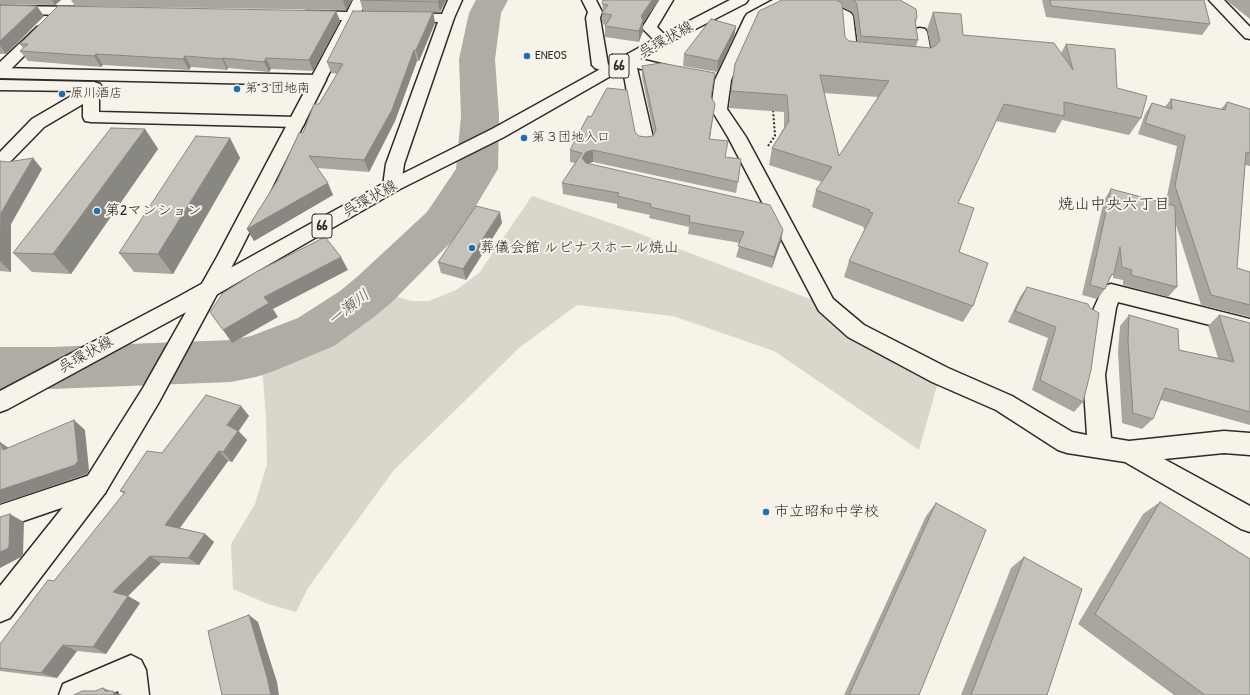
<!DOCTYPE html>
<meta charset="utf-8">
<style>
body{margin:0}
canvas{display:block;background:#f7f3e8}
</style>
<canvas width="1250" height="695"></canvas>
<script>
const g = document.querySelector('canvas').getContext('2d');
g.lineJoin = 'round';
function paint(path, color) { g.fillStyle = color; g.fill(path, 'evenodd'); }
const poly = rows => new Path2D(rows.map(r => 'M' + r).join(''));
function trace(path, color, width, dash) { g.strokeStyle = color; g.lineWidth = width; g.lineCap = dash ? 'butt' : 'round'; g.setLineDash(dash || []); g.stroke(path); }
function write(font, color, halo, rows, align = 'center') {
  g.font = font + ' "Patrick Hand","Klee One",sans-serif'; g.lineWidth = 4; g.setLineDash([]); g.textBaseline = 'middle'; g.strokeStyle = halo; g.fillStyle = color; for (const [text, x, y, turn = 0] of rows) {
    g.save(); g.translate(x, y); g.rotate((+turn || 0) * Math.PI / 180); g.textAlign = isNaN(turn) ? turn : align; if (halo) g.strokeText(text, 0, 0); g.fillText(text, 0, 0); g.restore();
  }
}
paint(poly([
 [532,196,622,227,826,305,940,375,919,450,774,351,673,316,577,305,519,348,394,470,308,588,296,612,268,604,233,589,231,544,255,504,267,464,266,416,262,367,324,342,372,307,385,293,411,301,429,301,456,290,479,273]
]), '#dad6cc');
paint(poly([
 [476,0,508,0,501,13,495,59,499,116,498,169,459,234,392,302,374,317,334,346,274,371,256,377,231,382,51,389,0,389,0,347,51,347,231,340,251,336,298,318,340,291,358,276,427,212,456,169,461,116,459,59,469,13,476,0]
]), '#afaca4');
const street = poly([
 [353,0,367,0,361,12,442,14,448,0,462,0,454,18,404,164,401,186,398,190,392,192,386,190,383,186,386,164,438,22,357,20,324,83,318,85,312,83,310,80,342,20,307,19,302,18,300,15,302,12,307,11,347,12,353,0],
 [582,0,596,0,602,12,600,18,608,65,605,68,600,70,595,68,592,65,586,18,588,12,582,0],
 [659,0,673,0,657,27,663,33,672,35,674,38,672,41,667,42,653,39,642,28,659,0],
 [773,0,790,0,788,3,758,19,731,80,727,109,746,137,833,299,864,325,948,368,1012,396,1072,432,1087,435,1083,375,1094,308,1104,286,1111,284,1250,319,1250,335,1118,302,1116,308,1105,375,1111,438,1129,441,1224,431,1250,433,1250,455,1224,453,1164,459,1250,506,1250,532,1241,529,1125,462,1067,453,1058,450,996,410,932,382,848,337,819,311,728,137,711,109,715,80,745,17,747,14,773,0],
 [807,0,825,0,851,13,853,16,857,49,871,51,874,54,871,57,866,59,845,56,842,53,839,18,809,3,807,0],
 [1209,0,1224,0,1250,27,1250,39,1245,38,1209,0],
 [0,6,83,7,88,8,90,11,88,14,83,15,0,14,0,6],
 [42,26,47,27,49,30,47,33,6,74,0,76,0,62,37,27,42,26],
 [920,28,925,29,927,32,932,58,929,61,924,63,901,60,898,57,901,54,916,53,913,32,915,29,920,28],
 [627,56,678,68,680,71,678,74,672,76,637,68,654,142,651,146,645,147,639,146,636,142,623,70,626,67,629,66,622,64,619,61,622,58,627,56],
 [0,80,94,82,100,84,102,87,95,95,99,99,99,112,297,117,303,118,305,122,303,126,297,127,91,122,85,121,83,117,83,104,44,127,6,166,0,168,0,152,32,119,80,91,0,90,0,80],
 [96,473,105,477,109,485,105,493,0,529,0,505,96,473],
 [131,655,141,660,146,670,149,695,119,695,118,691,109,695,59,695,63,684,131,655]
]);
const secondary = poly([
 [0,68,318,75,324,77,326,80,237,257,159,402,105,493,10,618,0,622,0,586,87,477,143,388,217,257,308,85,0,78,0,68]
]);
const primary = poly([
 [730,0,748,0,746,3,672,41,504,137,398,190,190,310,8,409,0,412,0,391,176,298,386,182,492,129,662,35,730,0]
]);
trace(street, '#2b2b2b', 3);
trace(secondary, '#2b2b2b', 3);
trace(primary, '#2b2b2b', 3);
trace(poly([
 [768,146,775,136,773,109]
]), '#2b2b2b', 2, [2, 2]);
paint(street, '#f7f3e8');
paint(secondary, '#f7f3e8');
paint(primary, '#f7f3e8');
paint(poly([
 [0,0,61,0,55,5,0,4],
 [71,0,352,0,346,10,75,6],
 [360,0,446,0,440,12,433,12,435,23,419,61,417,61,395,121,369,172,317,168,333,195,254,241,247,229,277,181,319,104,337,74,331,73,327,62,427,12,363,11],
 [603,0,643,23,643,31,639,42,605,37,605,26,606,25,602,24],
 [782,0,900,0,917,17,916,23,918,40,916,46,931,48,927,29,933,12,963,35,1061,53,1066,44,1117,88,1141,118,1129,135,1062,120,1055,133,996,121,958,203,959,252,973,306,963,322,844,277,849,261,865,229,863,228,864,227,812,207,816,190,822,182,769,165,772,148,784,128,784,112,729,108,735,64],
 [842,7,852,12,854,16,858,42,849,41,845,37],
 [824,93,878,97,839,156],
 [1042,0,1204,0,1210,24,1202,35,1046,17],
 [1226,0,1250,0,1250,19],
 [0,5,44,16,6,54,0,54],
 [336,11,340,21,313,71,271,69,269,72,228,68,227,70,191,67,189,70,103,65,101,67,28,61,20,51,23,48,20,44],
 [736,26,734,37,717,72,683,66,684,54],
 [642,66,713,84,711,98,715,104,710,139,725,157,738,182,736,193,593,162,587,163,783,230,781,241,772,268,736,257,740,243,688,234,689,227,649,218,650,215,617,208,617,204,563,194,562,183,575,163,570,162,570,150,635,132,639,136,646,137,653,136,654,134,642,77],
 [1171,99,1221,109,1227,102,1250,109,1250,166,1245,165,1237,268,1250,272,1250,317,1201,305,1176,225,1177,287,1168,297,1123,285,1123,280,1113,278,1113,274,1108,281,1105,289,1097,299,1082,295,1104,200,1111,189,1169,205,1167,196,1177,146,1138,134,1145,114,1152,103,1165,107],
 [145,129,158,149,71,274,32,272,13,253],
 [230,138,240,158,173,274,134,272,119,253],
 [0,161,42,169,11,224,11,272,0,271],
 [502,223,466,280,441,273,438,262],
 [1027,287,1090,308,1083,402,1074,412,1032,390,1048,338,1008,322,1020,297],
 [1129,315,1179,350,1218,358,1208,326,1219,315,1250,323,1250,425,1161,400,1153,419,1142,429,1122,423,1118,352,1120,326],
 [241,406,249,416,239,431,247,440,232,462,228,461,180,528,205,534,214,542,199,565,161,563,128,596,140,603,106,654,77,651,57,678,0,671,0,644,54,581,124,494,120,491,162,453],
 [1160,502,1250,695,1174,695,1078,624,1143,514],
 [936,503,919,695,844,695,926,516],
 [1024,557,1047,695,961,695,1011,568]
]), '#a9a69f');
paint(poly([
 [52,0,61,0,55,5],
 [343,0,352,0,346,10],
 [439,0,446,0,440,12,438,2],
 [652,0,659,0,643,23,643,31,639,42,639,31,641,16],
 [37,6,44,16,6,54,0,46,0,41],
 [336,11,340,21,313,71,309,60],
 [433,12,435,23,419,61,416,50],
 [736,26,734,37,717,72,718,61],
 [414,50,417,61,395,121,369,172,364,160],
 [96,54,103,65,101,67,94,56],
 [185,56,191,67,189,70,183,59],
 [223,58,228,68,227,70,222,59],
 [266,58,271,69,269,72,264,62],
 [715,104,713,116,708,150,709,139],
 [145,129,158,149,71,274,53,254],
 [230,138,240,158,173,274,158,254],
 [593,150,593,162,587,164,582,158,586,152],
 [33,158,42,169,11,224,11,272,0,261,1,213],
 [328,183,333,195,254,241,247,229],
 [500,212,502,223,466,280,463,269],
 [783,230,781,241,772,268,774,257],
 [341,257,348,270,273,309,278,317,232,343,223,330,264,297],
 [241,406,249,416,238,431,247,440,232,462,223,452,227,425],
 [74,420,85,430,89,470,87,474,0,504,0,490],
 [0,442,13,451,3,450],
 [219,451,228,461,176,533,165,525],
 [10,514,24,522,23,555,21,557,0,568,0,552],
 [205,534,214,542,199,565,188,558],
 [150,556,161,563,128,596,140,603,106,654,93,647,113,592],
 [249,615,258,622,277,682,279,695,271,695],
 [63,645,77,651,57,678,41,673],
 [103,688,113,692,123,695,114,695,105,691]
]), '#898782');
const building = poly([
 [361,0,439,0,438,2,361,0],
 [603,0,652,0,641,16,643,20,639,31,605,26,612,15,602,13,608,5,602,4,603,0],
 [782,0,836,0,842,3,845,37,849,41,931,48,936,45,940,41,933,12,961,14,963,35,1054,43,1073,70,1066,44,1115,49,1117,88,1147,96,1141,118,1064,102,1064,116,1004,104,958,203,974,208,959,252,988,263,973,306,849,261,873,213,869,212,870,210,816,190,832,167,772,148,789,121,787,95,731,91,735,64,759,11,782,0],
 [820,75,889,81,839,156,820,75],
 [853,0,900,0,916,9,917,17,915,21,918,40,861,36,857,5,855,1,853,0],
 [1050,0,1204,0,1210,24,1051,6,1050,0],
 [0,5,37,6,0,41,0,5],
 [58,6,336,11,309,60,266,58,264,62,223,58,222,59,185,56,183,59,96,54,94,56,20,51,28,44,20,44,58,6],
 [353,11,433,12,416,50,414,50,392,110,364,160,309,156,328,183,247,229,277,181,299,133,303,133,314,104,319,104,343,64,327,62,353,11],
 [711,19,736,26,718,61,684,54,711,19],
 [661,63,715,73,711,97,715,104,709,139,728,141,725,157,741,159,738,182,593,150,586,152,582,158,586,163,770,205,783,230,774,257,738,246,744,232,689,222,690,216,650,207,651,204,617,196,619,193,562,183,582,153,570,150,588,116,591,117,607,88,627,90,635,132,639,136,646,137,653,136,656,130,642,66,661,63],
 [1171,99,1225,110,1227,102,1250,109,1250,153,1246,152,1237,268,1250,272,1250,305,1211,295,1175,186,1185,136,1145,123,1152,103,1172,109,1171,99],
 [111,128,145,129,53,254,13,253,111,128],
 [196,136,230,138,158,254,119,253,196,136],
 [33,158,1,213,0,261,0,161,8,162,33,158],
 [1111,189,1175,206,1177,287,1131,275,1132,270,1122,267,1120,247,1114,274,1111,275,1105,289,1090,285,1111,189],
 [476,206,500,212,463,269,438,262,476,206],
 [325,237,341,257,264,297,269,303,223,330,210,312,223,293,256,272,325,237],
 [1027,287,1088,304,1090,308,1099,313,1091,370,1083,402,1040,380,1056,327,1015,311,1027,287],
 [1129,315,1178,329,1179,350,1234,362,1219,315,1250,323,1250,412,1165,388,1153,419,1133,413,1128,341,1129,315],
 [206,395,241,406,227,425,238,431,223,452,219,451,165,525,205,534,188,558,150,556,113,592,128,596,93,647,63,645,41,673,0,668,0,644,48,580,54,581,125,492,120,491,147,451,162,453,206,395],
 [74,420,78,461,75,465,0,490,0,442,3,450,74,420],
 [1160,502,1250,559,1250,695,1205,695,1095,614,1160,502],
 [936,503,986,530,919,695,849,695,936,503],
 [10,514,9,547,7,549,0,552,0,517,10,514],
 [1024,557,1082,589,1047,695,971,695,1024,557],
 [249,615,267,677,271,695,222,695,208,631,249,615],
 [103,688,105,691,113,691,114,695,74,695,82,691,95,691,103,688]
]);
paint(building, '#c4c1b9');
trace(building, '#898782', 1);
for (const [x, y, r, color] of [
 [527,56,4,"#1f6fb2"],
 [237,89,4,"#1f6fb2"],
 [62,94,4,"#1f6fb2"],
 [524,138,4,"#1f6fb2"],
 [97,211,4,"#1f6fb2"],
 [472,248,4,"#1f6fb2"],
 [766,512,4,"#1f6fb2"]
]) { const dot = new Path2D(); dot.arc(x, y, r, 0, 2 * Math.PI); g.fillStyle = color; g.fill(dot); trace(dot, '#f7f3e8', 1.5); }
write('13px', '#2b2b2b', '#f7f3e8', [
 ["ENEOS",535,56],
 ["第３団地南",245,89],
 ["原川酒店",70,94],
 ["第３団地入口",532,138]
], 'left');
for (const [x, y, w] of [
 [619,66,20],
 [322,226,20]
]) { const box = new Path2D(); box.roundRect(x - w / 2, y - 12, w, 24, 3); g.fillStyle = '#f7f3e8'; g.fill(box); trace(box, '#2b2b2b', 1); }
write('bold 14px', '#2b2b2b', null, [
 ["66",619,66],
 ["66",322,226]
]);
write('15px', '#2b2b2b', '#f7f3e8', [
 ["呉環状線",666,40,-29],
 ["呉環状線",370,199,-29],
 ["呉環状線",86,355,-29]
]);
write('15px', '#2b2b2b', '#f7f3e8', [
 ["第2マンション",105,211],
 ["葬儀会館 ルピナスホール焼山",480,248],
 ["市立昭和中学校",774,512]
], 'left');
write('16px', '#2b2b2b', '#f7f3e8', [
 ["焼山中央六丁目",1114,205]
]);
write('italic 16px', '#53524f', '#f7f3e8', [
 ["一瀬川",349,308,-38]
]);
</script>
